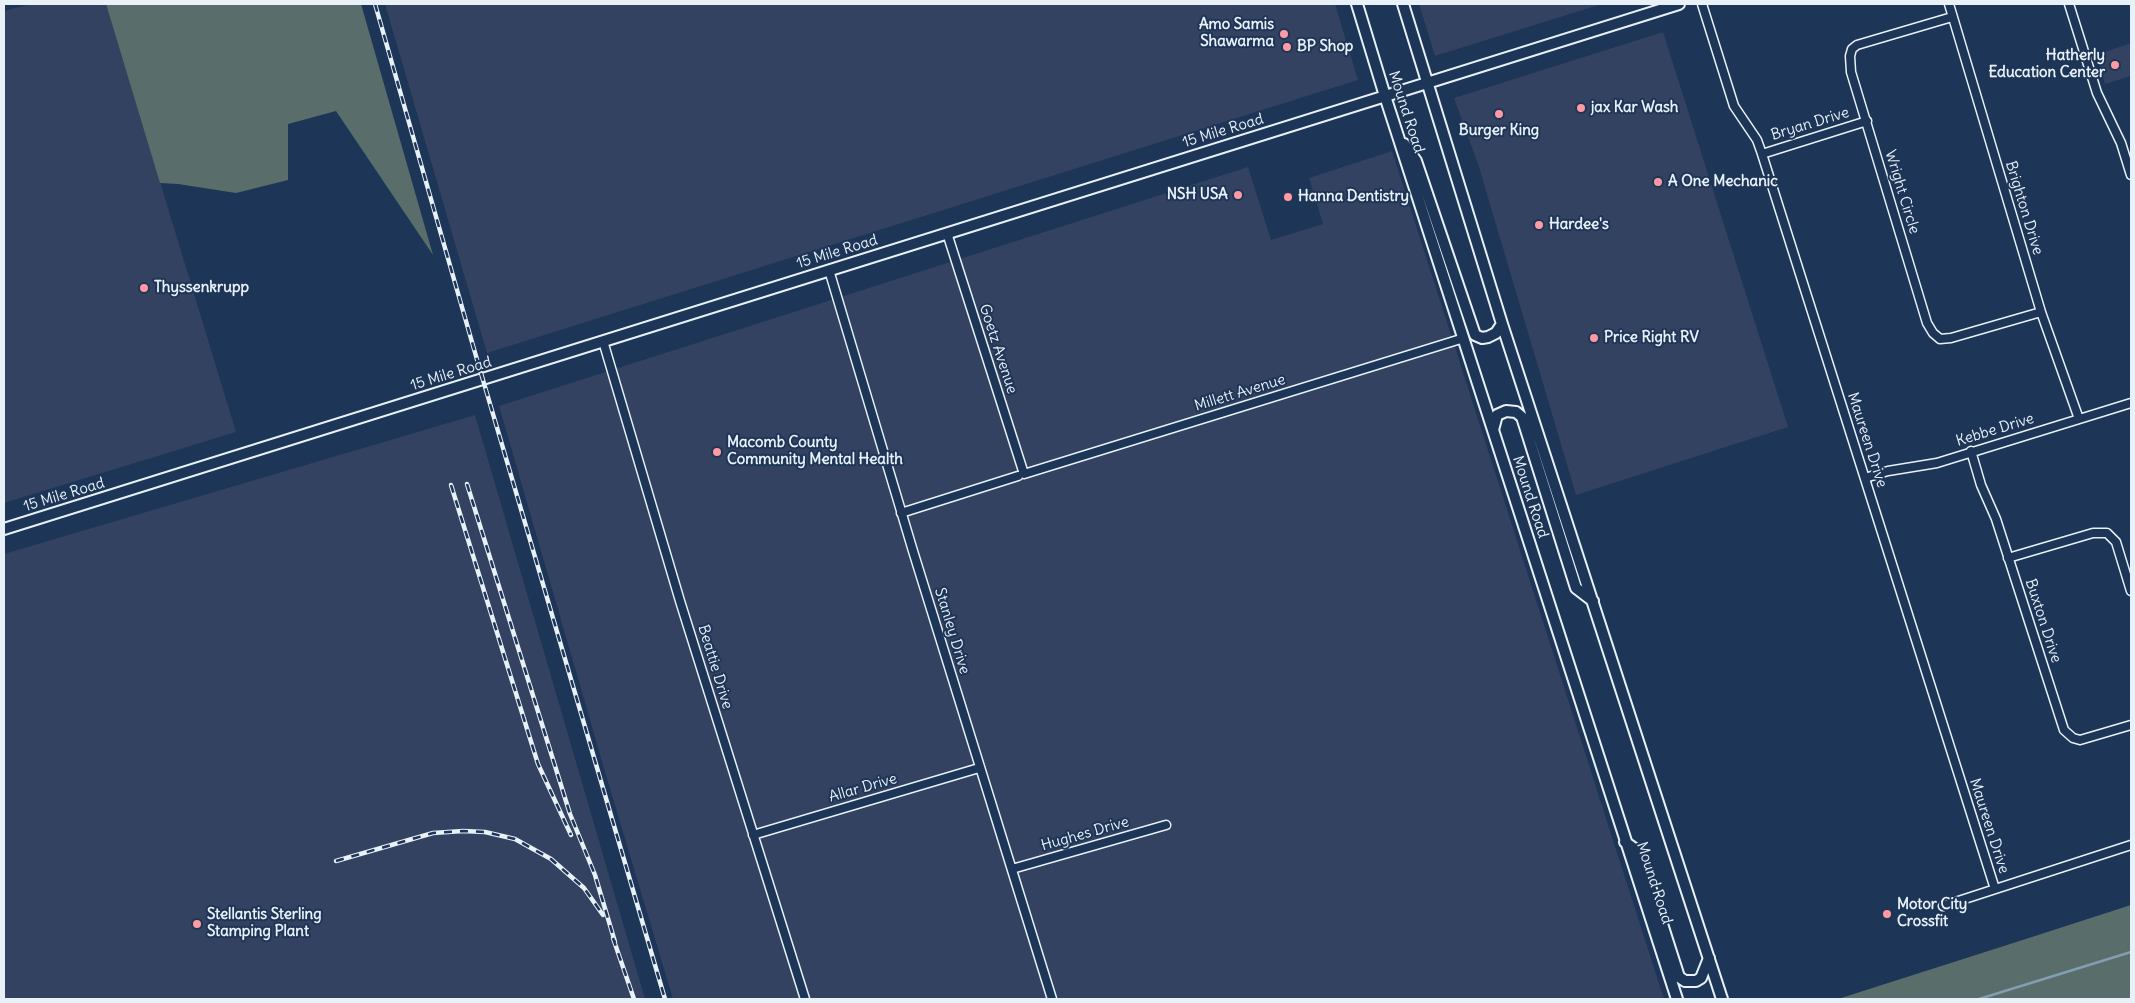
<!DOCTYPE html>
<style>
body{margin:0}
#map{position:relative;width:2135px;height:1003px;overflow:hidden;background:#1d3557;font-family:Delius,sans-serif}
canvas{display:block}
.frame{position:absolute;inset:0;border:5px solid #e8f1f8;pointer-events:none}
</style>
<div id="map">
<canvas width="2135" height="1003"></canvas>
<div class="frame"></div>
</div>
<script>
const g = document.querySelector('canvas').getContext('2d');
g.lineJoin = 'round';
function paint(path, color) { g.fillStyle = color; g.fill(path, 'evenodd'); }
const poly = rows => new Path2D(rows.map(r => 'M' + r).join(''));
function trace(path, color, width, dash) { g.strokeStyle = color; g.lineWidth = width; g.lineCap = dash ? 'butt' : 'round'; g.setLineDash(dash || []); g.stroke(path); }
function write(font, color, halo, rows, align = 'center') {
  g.font = font + ' Delius,sans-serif'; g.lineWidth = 4; g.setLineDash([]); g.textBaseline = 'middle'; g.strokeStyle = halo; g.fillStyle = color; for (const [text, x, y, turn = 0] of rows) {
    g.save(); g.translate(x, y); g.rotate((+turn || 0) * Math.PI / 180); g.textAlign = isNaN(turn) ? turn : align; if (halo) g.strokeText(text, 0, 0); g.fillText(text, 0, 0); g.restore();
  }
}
paint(poly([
 [31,4,106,4,236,432,4,503,4,11],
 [385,4,1335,4,1358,80,487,353],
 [1419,4,1602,4,1435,56],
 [1663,32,1788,427,1576,495,1479,167,1454,98],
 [2131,43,2131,76,2105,84,2096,55],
 [1392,151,1664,999,673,999,608,782,499,406,1248,167,1271,240,1323,224,1309,178],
 [475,415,645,999,4,999,4,554]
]), '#334260');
paint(poly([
 [106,4,361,4,433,255,336,111,288,124,288,180,236,193,178,184,160,183],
 [2131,905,2131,999,1838,999,2007,945]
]), '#596e6a');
trace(poly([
 [1979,999,2131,952]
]), '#819fb1', 2.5);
const street = poly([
 [1702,4,1734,106,1757,140,1762,154,1995,889],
 [1949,4,2041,312,2079,419],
 [2069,4,2097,93,2121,143,2131,175],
 [1952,17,1857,45,1852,49,1850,56,1851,72,1927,323,1933,333,1940,339,1951,338,2041,312],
 [1762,154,1867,121],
 [947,233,1024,474,1464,338],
 [829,270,913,551,1052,999],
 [603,341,680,601,805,999],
 [1971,451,1981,485,1996,519,2064,730,2073,738,2080,740,2131,725],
 [1865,478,1888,471,1937,463,2131,403],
 [901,513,1018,476],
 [2008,558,2093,533,2107,533,2116,542,2131,591],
 [753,835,979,768],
 [1012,869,1166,825],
 [1943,906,2131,845]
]);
const secondary = poly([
 [1357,4,1385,96,1677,999],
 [1403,4,1502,324,1722,999],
 [1404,144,1416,161,1475,335,1482,338,1488,337,1496,333,1502,324],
 [1493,430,1497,415,1506,411,1516,412,1522,417,1576,588,1593,601],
 [4,529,1679,4],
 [1625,842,1639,852,1679,977,1685,981,1696,981,1701,978,1709,958]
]);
trace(street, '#e8f1f8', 11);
trace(secondary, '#e8f1f8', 14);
trace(street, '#1d3557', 8);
trace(secondary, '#1d3557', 10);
const rail = poly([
 [375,4,478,363,665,999],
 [467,484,570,814,595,875,615,942],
 [451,485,538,764,571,835],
 [336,861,433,833,463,831,485,832,515,839,551,859,584,888,603,915],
 [613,938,634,999]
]);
trace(rail, '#e8f1f8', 4.5);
trace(rail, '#1d3557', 2.5, [8]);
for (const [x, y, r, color] of [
 [1284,34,5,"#ff9aa2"],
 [1287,47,5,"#ff9aa2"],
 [2115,65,5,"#ff9aa2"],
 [1581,108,5,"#ff9aa2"],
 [1499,114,5,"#ff9aa2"],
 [1658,182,5,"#ff9aa2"],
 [1238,195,5,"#ff9aa2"],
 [1288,197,5,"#ff9aa2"],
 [1539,225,5,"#ff9aa2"],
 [144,288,5,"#ff9aa2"],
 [1594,338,5,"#ff9aa2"],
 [717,452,5,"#ff9aa2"],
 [1887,914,5,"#ff9aa2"],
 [197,924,5,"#ff9aa2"]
]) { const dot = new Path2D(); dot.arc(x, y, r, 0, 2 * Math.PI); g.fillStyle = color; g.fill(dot); trace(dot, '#1d3557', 2); }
write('bold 15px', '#e8f1f8', '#1d3557', [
 ["Amo Samis",1274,25,"right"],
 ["Shawarma",1274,42,"right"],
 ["BP Shop",1297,47],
 ["Hatherly",2105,56,"right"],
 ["Education Center",2105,73,"right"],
 ["jax Kar Wash",1591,108],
 ["Burger King",1499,131,"center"],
 ["A One Mechanic",1668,182],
 ["NSH USA",1228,195,"right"],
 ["Hanna Dentistry",1298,197],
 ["Hardee's",1549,225],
 ["Thyssenkrupp",154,288],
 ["Price Right RV",1604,338],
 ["Macomb County",727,443],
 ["Community Mental Health",727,460],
 ["Motor City",1897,905],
 ["Crossfit",1897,922],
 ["Stellantis Sterling",207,915],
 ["Stamping Plant",207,932]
], 'left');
write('15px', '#e8f1f8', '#1d3557', [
 ["Mound Road",1406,112,72],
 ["Bryan Drive",1810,124,-17],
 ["15 Mile Road",1223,131,-17],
 ["Wright Circle",1902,192,73],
 ["Brighton Drive",2024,208,73],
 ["15 Mile Road",837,252,-17],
 ["Goetz Avenue",998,349,72],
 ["15 Mile Road",451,374,-17],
 ["Millett Avenue",1240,393,-17],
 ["Kebbe Drive",1995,430,-17],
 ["Maureen Drive",1867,440,72],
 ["15 Mile Road",64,495,-17],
 ["Mound Road",1530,497,72],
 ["Buxton Drive",2043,621,72],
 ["Stanley Drive",952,631,73],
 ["Beattie Drive",715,667,73],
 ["Allar Drive",863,788,-16],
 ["Maureen Drive",1989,826,72],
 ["Hughes Drive",1085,834,-16],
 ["Mound Road",1654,883,72]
]);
</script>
